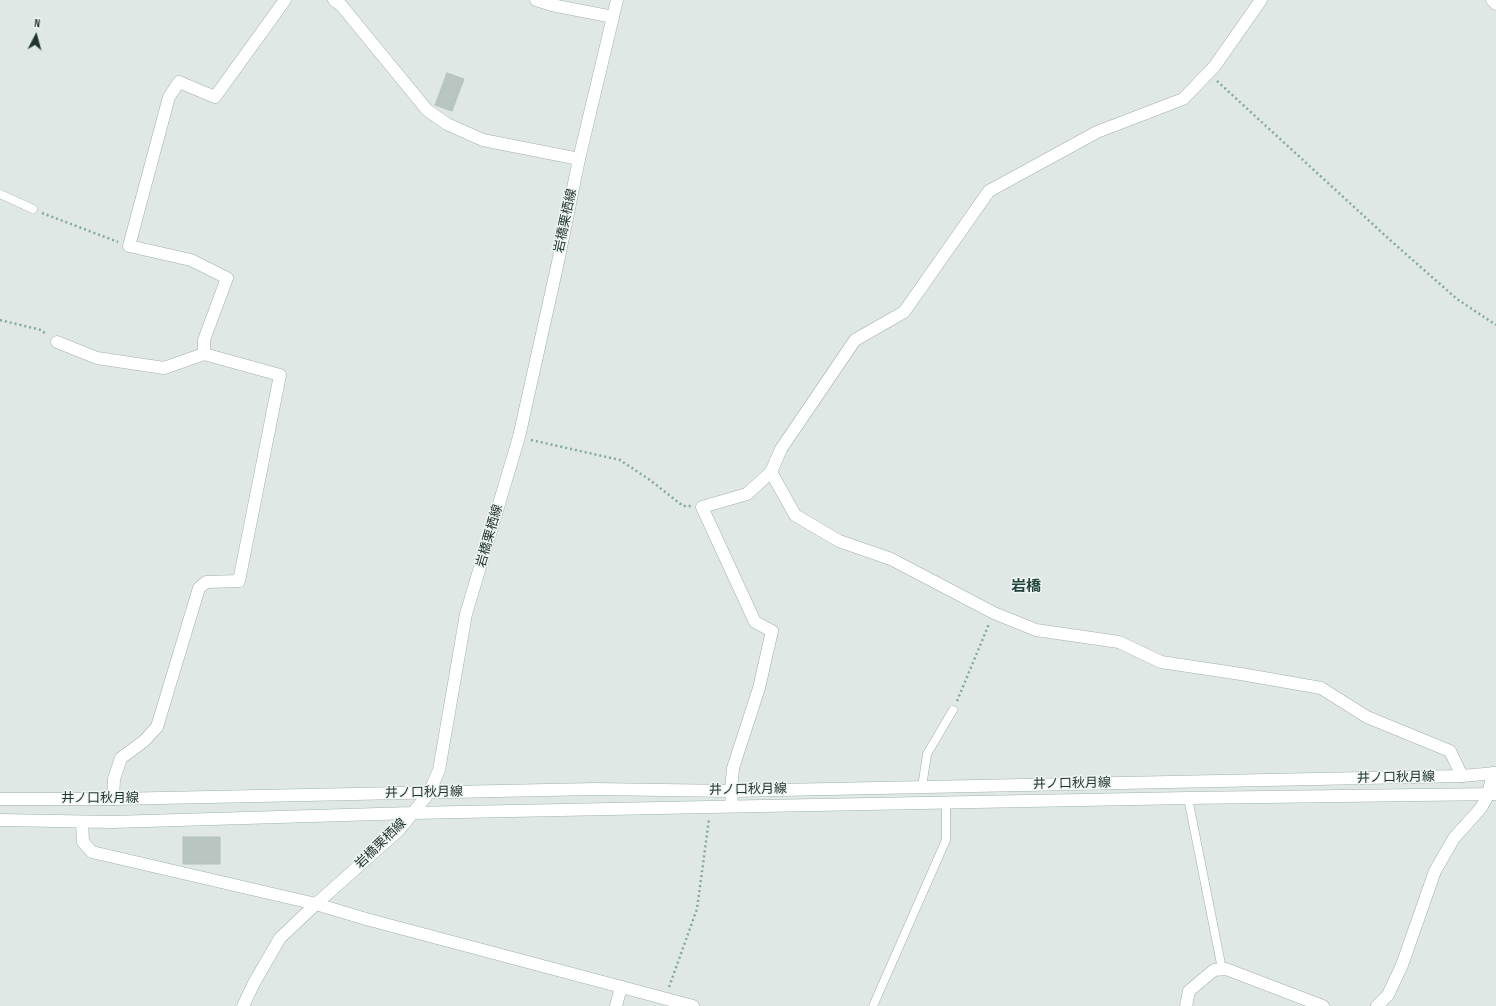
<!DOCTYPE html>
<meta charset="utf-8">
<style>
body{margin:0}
#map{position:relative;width:1496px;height:1006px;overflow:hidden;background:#dfe8e4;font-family:"Sofia Sans Condensed",sans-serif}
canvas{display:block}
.north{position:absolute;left:16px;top:16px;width:40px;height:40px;-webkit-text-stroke:3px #eff5f2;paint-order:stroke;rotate:6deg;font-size:11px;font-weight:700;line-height:16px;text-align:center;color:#223631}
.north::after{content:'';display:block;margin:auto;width:14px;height:18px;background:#223631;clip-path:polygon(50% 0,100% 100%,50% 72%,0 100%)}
</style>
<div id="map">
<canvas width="1496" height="1006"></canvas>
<div class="north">N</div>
</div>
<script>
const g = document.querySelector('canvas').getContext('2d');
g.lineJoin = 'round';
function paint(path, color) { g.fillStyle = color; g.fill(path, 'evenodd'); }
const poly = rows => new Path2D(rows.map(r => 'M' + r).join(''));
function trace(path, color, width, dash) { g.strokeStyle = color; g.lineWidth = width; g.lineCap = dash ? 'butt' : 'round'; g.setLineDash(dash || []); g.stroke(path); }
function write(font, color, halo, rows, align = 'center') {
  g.font = font + ' "Sofia Sans Condensed","Noto Sans JP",sans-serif'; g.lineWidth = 3; g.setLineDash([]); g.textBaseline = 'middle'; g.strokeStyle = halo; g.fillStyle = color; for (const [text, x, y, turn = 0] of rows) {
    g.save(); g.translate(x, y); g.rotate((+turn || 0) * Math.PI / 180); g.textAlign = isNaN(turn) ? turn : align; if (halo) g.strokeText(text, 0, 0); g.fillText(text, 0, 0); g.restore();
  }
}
const building = poly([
 [447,73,464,79,452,111,435,105,447,73],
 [183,837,220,837,220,864,183,864,183,837]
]);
paint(building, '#b8c5c0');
trace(building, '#b2c1bb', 1);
const lane = poly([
 [0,194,33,209],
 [922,787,927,754,953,710],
 [1188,798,1222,969],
 [873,1006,946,840,946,802]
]);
const street = poly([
 [334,0,341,5,427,110,447,124,483,140,579,159],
 [536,0,552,5,613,17],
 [1492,0,1496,4],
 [57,342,97,358,164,368,204,354],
 [771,472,795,515,839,541,891,559,994,613,1036,630,1119,642,1161,662,1241,674,1321,688,1367,717,1450,751,1462,776],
 [113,799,114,779,121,758,144,741,157,727,199,588,206,582,239,581,280,375,204,354,204,340,227,278,191,260,129,246,169,97,179,82,215,97,285,0],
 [732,806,731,791,733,768,759,688,772,631,755,622,702,507,747,494,771,472,781,449,855,340,904,312,989,191,1097,132,1183,99,1214,67,1261,0],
 [616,1006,621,987],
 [1186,1006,1189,991,1214,970,1226,969,1323,1006],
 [1377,1006,1388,995,1402,965,1435,871,1454,838,1481,808,1488,795,1493,773]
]);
const secondary = poly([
 [0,799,113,799,595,789,731,791,1462,776,1496,773],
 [0,820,112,822,412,813,709,807,1188,798,1496,794],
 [82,822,83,842,92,852,316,904,366,919,693,1006],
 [243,1006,254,983,280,938,316,904,399,830,429,793,439,770,466,614,519,437,558,262,579,159,617,0]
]);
trace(lane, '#a3afab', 9);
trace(street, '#a3afab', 13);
trace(secondary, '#a0b2ac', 13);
trace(poly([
 [1217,81,1390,240,1457,299,1496,325],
 [42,213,118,242],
 [0,320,41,330,47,335],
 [531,440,620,460,650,480,683,506,691,506],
 [957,701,989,624],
 [669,987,697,909,709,819]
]), '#83a89d', 2.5, [2, 3]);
trace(lane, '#fff', 8);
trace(street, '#fff', 12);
trace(secondary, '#fff', 12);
write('13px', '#223631', '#eff5f2', [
 ["岩橋栗栖線",566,221,-78],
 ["岩橋栗栖線",490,536,-74],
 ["井ノ口秋月線",1396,778,-1],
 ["井ノ口秋月線",1072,784,-1],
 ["井ノ口秋月線",748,790,-1],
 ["井ノ口秋月線",424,793,-1],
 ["井ノ口秋月線",100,799],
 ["岩橋栗栖線",381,844,-44]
]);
write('bold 15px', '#21453d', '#eff5f2', [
 ["岩橋",1026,587]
]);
</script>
